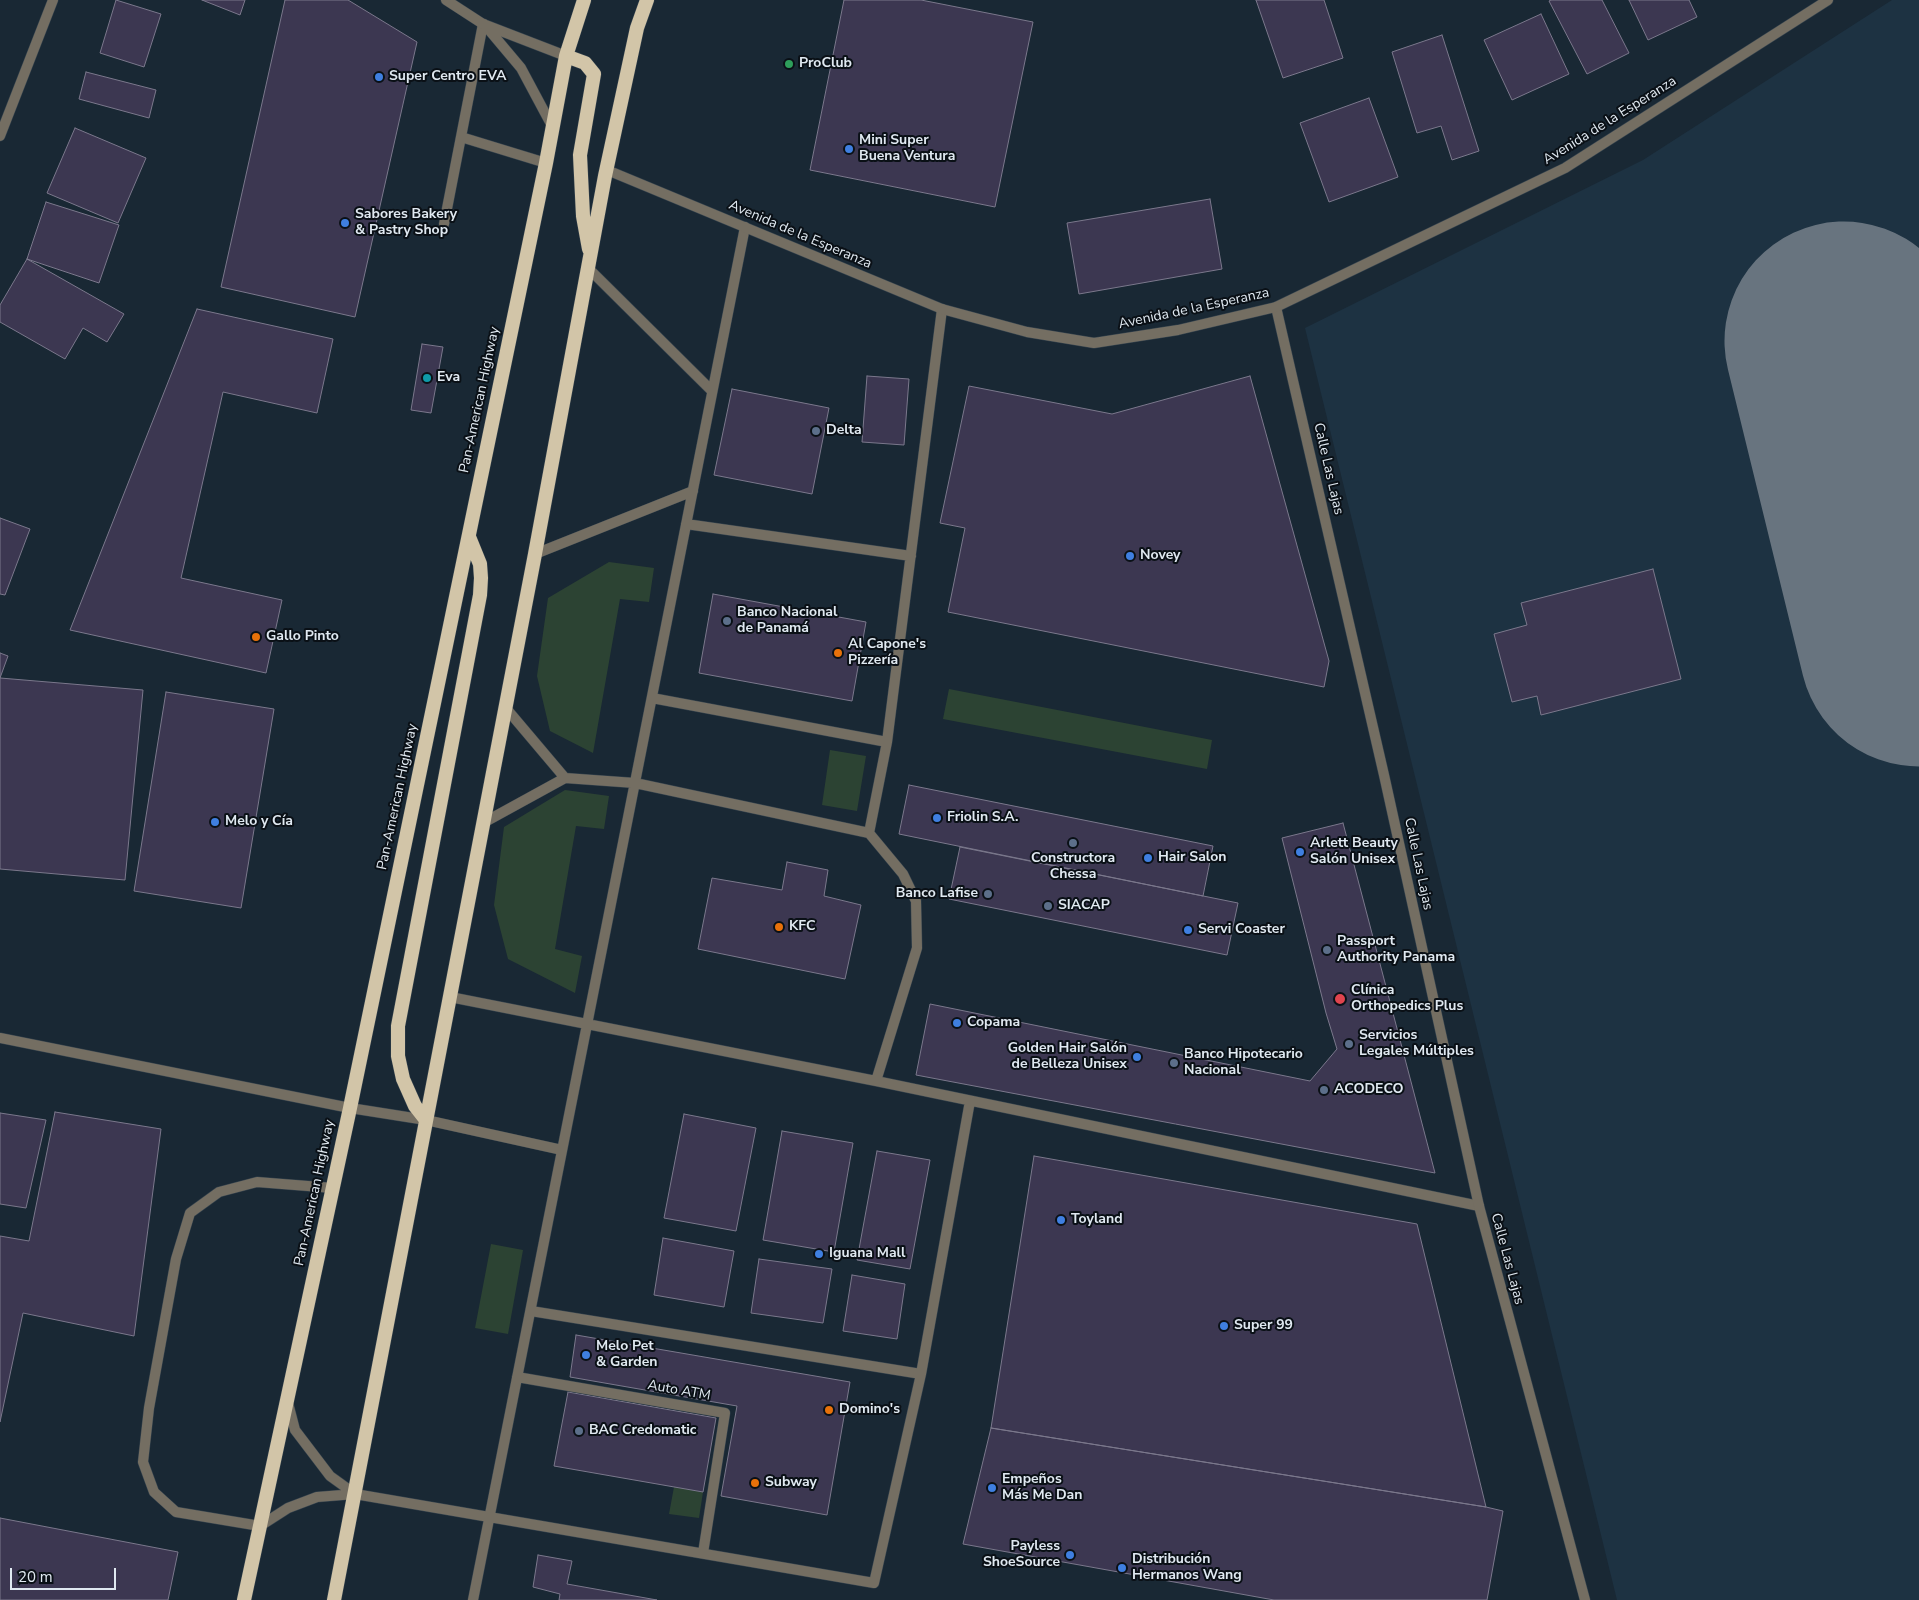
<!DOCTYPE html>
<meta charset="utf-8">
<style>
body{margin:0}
#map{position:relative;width:1919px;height:1600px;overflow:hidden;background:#192834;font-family:"Nunito Sans",sans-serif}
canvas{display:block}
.scale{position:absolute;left:10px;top:1568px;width:106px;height:22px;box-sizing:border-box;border:2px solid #e0e9f1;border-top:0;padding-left:6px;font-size:15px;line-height:18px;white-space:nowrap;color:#e0e9f1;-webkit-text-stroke:4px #0a1016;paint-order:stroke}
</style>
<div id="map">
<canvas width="1919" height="1600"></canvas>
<div class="scale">20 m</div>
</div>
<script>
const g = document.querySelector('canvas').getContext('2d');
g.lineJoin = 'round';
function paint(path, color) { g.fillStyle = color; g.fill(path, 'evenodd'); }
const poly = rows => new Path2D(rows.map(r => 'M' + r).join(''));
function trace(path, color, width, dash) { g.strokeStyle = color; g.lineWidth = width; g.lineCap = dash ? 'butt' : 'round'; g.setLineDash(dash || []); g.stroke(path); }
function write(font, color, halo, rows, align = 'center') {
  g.font = font + ' "Nunito Sans",sans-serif'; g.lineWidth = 4; g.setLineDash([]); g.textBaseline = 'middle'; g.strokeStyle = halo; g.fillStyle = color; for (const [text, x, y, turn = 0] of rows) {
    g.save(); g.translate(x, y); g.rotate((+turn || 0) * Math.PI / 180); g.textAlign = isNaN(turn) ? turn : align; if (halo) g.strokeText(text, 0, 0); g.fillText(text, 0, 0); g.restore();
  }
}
paint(poly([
 [1892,0,1919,0,1919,1600,1617,1600,1305,328,1643,160]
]), '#1d3242');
paint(poly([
 [609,562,654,568,649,602,620,599,593,753,550,731,537,676,548,598],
 [949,689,1212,740,1207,769,943,719],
 [830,750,866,756,857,811,822,805],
 [565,790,609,796,604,829,576,826,555,949,582,956,575,993,508,959,494,905,504,827],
 [491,1244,523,1250,508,1334,475,1328],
 [674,1487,703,1492,699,1518,669,1514]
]), '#2c4333');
trace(poly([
 [1844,341,1919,647]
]), '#68747f', 239);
const building = poly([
 [116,0,161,14,144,67,100,53,116,0],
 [202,0,245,0,240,15,202,0],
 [285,0,348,0,417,42,355,317,221,287,285,0],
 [844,0,921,0,1033,22,995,207,810,170,844,0],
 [1256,0,1324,0,1343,58,1283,78,1256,0],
 [1551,0,1602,0,1629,53,1587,74,1549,1,1551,0],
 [1629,0,1689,0,1697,17,1648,40,1629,0],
 [1541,14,1569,74,1512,100,1484,40,1541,14],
 [1442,35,1479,151,1452,160,1441,126,1417,133,1392,52,1442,35],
 [86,72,156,90,149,118,79,99,86,72],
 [1369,98,1398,177,1329,202,1300,123,1369,98],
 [75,128,146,158,118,223,47,193,75,128],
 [1210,199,1222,269,1079,294,1067,223,1210,199],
 [46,202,119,225,99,283,27,259,46,202],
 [27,259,124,314,107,342,83,328,65,359,0,322,0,305,27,259],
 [197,309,333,339,317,413,223,392,181,578,282,600,266,673,70,630,197,309],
 [422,344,443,347,431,413,411,410,422,344],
 [867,376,909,379,904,445,862,442,867,376],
 [1250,376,1329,661,1324,687,948,612,965,528,940,523,969,386,1112,414,1250,376],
 [732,389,829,408,812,494,714,475,732,389],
 [0,518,30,529,5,595,0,594,0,518],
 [1653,569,1681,679,1541,715,1537,696,1512,702,1494,634,1527,625,1521,603,1653,569],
 [713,594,866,622,852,701,699,673,713,594],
 [0,653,8,656,0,678,0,653],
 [0,678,143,690,125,880,0,869,0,678],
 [166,692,274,709,241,908,134,891,166,692],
 [909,785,1213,846,1203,896,899,834,909,785],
 [1343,823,1435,1173,916,1075,930,1004,1310,1081,1337,1049,1326,1013,1282,838,1343,823],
 [960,847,1238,903,1227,955,949,899,960,847],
 [787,862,828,870,824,896,861,905,845,979,698,949,712,878,782,890,787,862],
 [55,1112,161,1129,134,1336,23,1313,0,1422,0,1236,29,1241,55,1112],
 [0,1113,46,1120,26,1208,0,1204,0,1113],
 [684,1114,756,1128,736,1231,664,1218,684,1114],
 [782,1131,853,1143,834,1252,763,1240,782,1131],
 [877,1151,930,1160,910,1269,857,1260,877,1151],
 [1034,1156,1417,1224,1486,1507,991,1428,1034,1156],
 [663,1238,734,1251,724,1307,654,1295,663,1238],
 [759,1259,832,1269,823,1323,751,1313,759,1259],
 [852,1275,905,1284,897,1339,843,1331,852,1275],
 [576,1335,850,1382,827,1515,721,1496,737,1406,570,1377,576,1335],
 [568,1392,716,1418,703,1492,554,1466,568,1392],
 [991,1428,1486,1507,1503,1511,1487,1600,1274,1600,963,1544,991,1428],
 [0,1518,178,1552,168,1600,0,1600,0,1518],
 [538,1555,572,1561,567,1584,657,1600,559,1600,560,1594,533,1587,538,1555]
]);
paint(building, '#3c3751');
trace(building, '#7b788c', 1);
const service = poly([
 [461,137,546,163],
 [444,224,483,24],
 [588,268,712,391],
 [686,524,911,556],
 [535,554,693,491],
 [652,698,887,742],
 [505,707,565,778],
 [483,823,565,778,635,783,869,833,903,874,916,901,917,948,876,1081],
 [869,833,887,742,942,309],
 [450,997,876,1081,1479,1206],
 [426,1120,562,1150],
 [333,1188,257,1182,219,1192,190,1213,176,1259,149,1408,143,1462,154,1492,176,1512,260,1526,288,1508,317,1497,355,1494,874,1583,921,1374],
 [531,1311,921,1374,970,1101],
 [517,1377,725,1413,703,1553],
 [288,1403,295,1430,330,1476,355,1494],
 [473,1600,745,227]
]);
const minor = poly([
 [0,136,53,0],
 [1276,307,1384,775,1479,1206,1585,1600],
 [0,1038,350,1108,426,1120]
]);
const tertiary = poly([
 [446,0,483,24,566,56],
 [484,24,521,68,552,126],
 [607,170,942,309,1027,332,1094,343,1178,330,1276,307,1565,168,1828,0]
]);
const trunk = poly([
 [566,56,585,63,594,74,580,155,583,216,589,249],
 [426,1120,415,1106,403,1079,398,1056,398,1026,480,595,481,578,480,564,469,537],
 [244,1600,350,1108,546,163,566,56,584,0],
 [334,1600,535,554,605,176,637,28,647,0]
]);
trace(service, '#35434e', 11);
trace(minor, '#35434e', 11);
trace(tertiary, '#35434e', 11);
trace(trunk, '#35434e', 15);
trace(service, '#746e62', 10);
trace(minor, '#746e62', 10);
trace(tertiary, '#746e62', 10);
trace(trunk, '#d2c5a8', 14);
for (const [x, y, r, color] of [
 [789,64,5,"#2e9e5b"],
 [379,77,5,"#3f7fe0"],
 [849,149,5,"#3f7fe0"],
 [345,223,5,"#3f7fe0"],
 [427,378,5,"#0f9aa8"],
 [816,431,5,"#5c6f8a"],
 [1130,556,5,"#3f7fe0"],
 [727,621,5,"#5c6f8a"],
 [256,637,5,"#e8710a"],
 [838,653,5,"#e8710a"],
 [937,818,5,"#3f7fe0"],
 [215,822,5,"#3f7fe0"],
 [1073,843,5,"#5c6f8a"],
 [1300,852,5,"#3f7fe0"],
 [1148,858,5,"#3f7fe0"],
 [988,894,5,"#5c6f8a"],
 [1048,906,5,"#5c6f8a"],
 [779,927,5,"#e8710a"],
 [1188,930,5,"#3f7fe0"],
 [1327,950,5,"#5c6f8a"],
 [1340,999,6,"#e0444e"],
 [957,1023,5,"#3f7fe0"],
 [1349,1044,5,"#5c6f8a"],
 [1137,1057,5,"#3f7fe0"],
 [1174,1063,5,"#5c6f8a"],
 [1324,1090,5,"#5c6f8a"],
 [1061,1220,5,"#3f7fe0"],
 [819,1254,5,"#3f7fe0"],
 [1224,1326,5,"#3f7fe0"],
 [586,1355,5,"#3f7fe0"],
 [829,1410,5,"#e8710a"],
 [579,1431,5,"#5c6f8a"],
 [755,1483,5,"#e8710a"],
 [992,1488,5,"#3f7fe0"],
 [1070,1555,5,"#3f7fe0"],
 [1122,1568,5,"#3f7fe0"]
]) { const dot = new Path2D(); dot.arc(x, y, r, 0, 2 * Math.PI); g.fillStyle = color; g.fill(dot); trace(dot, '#0a1016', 2); }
write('bold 14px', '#e0e9f1', '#0a1016', [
 ["ProClub",799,64],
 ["Super Centro EVA",389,77],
 ["Mini Super",859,141],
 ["Buena Ventura",859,157],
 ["Sabores Bakery",355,215],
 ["& Pastry Shop",355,231],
 ["Eva",437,378],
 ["Delta",826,431],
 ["Novey",1140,556],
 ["Banco Nacional",737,613],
 ["de Panamá",737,629],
 ["Gallo Pinto",266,637],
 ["Al Capone's",848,645],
 ["Pizzería",848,661],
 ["Friolin S.A.",947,818],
 ["Melo y Cía",225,822],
 ["Arlett Beauty",1310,844],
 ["Salón Unisex",1310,860],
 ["Hair Salon",1158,858],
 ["Constructora",1073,859,"center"],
 ["Chessa",1073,875,"center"],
 ["Banco Lafise",978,894,"right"],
 ["SIACAP",1058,906],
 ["KFC",789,927],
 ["Servi Coaster",1198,930],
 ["Passport",1337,942],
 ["Authority Panama",1337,958],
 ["Clínica",1351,991],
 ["Orthopedics Plus",1351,1007],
 ["Copama",967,1023],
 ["Servicios",1359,1036],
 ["Legales Múltiples",1359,1052],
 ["Golden Hair Salón",1127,1049,"right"],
 ["de Belleza Unisex",1127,1065,"right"],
 ["Banco Hipotecario",1184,1055],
 ["Nacional",1184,1071],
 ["ACODECO",1334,1090],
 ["Toyland",1071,1220],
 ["Iguana Mall",829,1254],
 ["Super 99",1234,1326],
 ["Melo Pet",596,1347],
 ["& Garden",596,1363],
 ["Domino's",839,1410],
 ["BAC Credomatic",589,1431],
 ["Empeños",1002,1480],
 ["Más Me Dan",1002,1496],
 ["Subway",765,1483],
 ["Payless",1060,1547,"right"],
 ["ShoeSource",1060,1563,"right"],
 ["Distribución",1132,1560],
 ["Hermanos Wang",1132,1576]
], 'left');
write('14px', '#e0e9f1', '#0a1016', [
 ["Avenida de la Esperanza",1610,121,-32],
 ["Avenida de la Esperanza",800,235,23],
 ["Avenida de la Esperanza",1194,309,-12],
 ["Pan-American Highway",480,400,-78],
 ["Calle Las Lajas",1328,469,77],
 ["Pan-American Highway",398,797,-78],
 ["Calle Las Lajas",1418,864,78],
 ["Pan-American Highway",315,1193,-78],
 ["Calle Las Lajas",1507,1259,75],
 ["Auto ATM",679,1391,10]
]);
</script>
